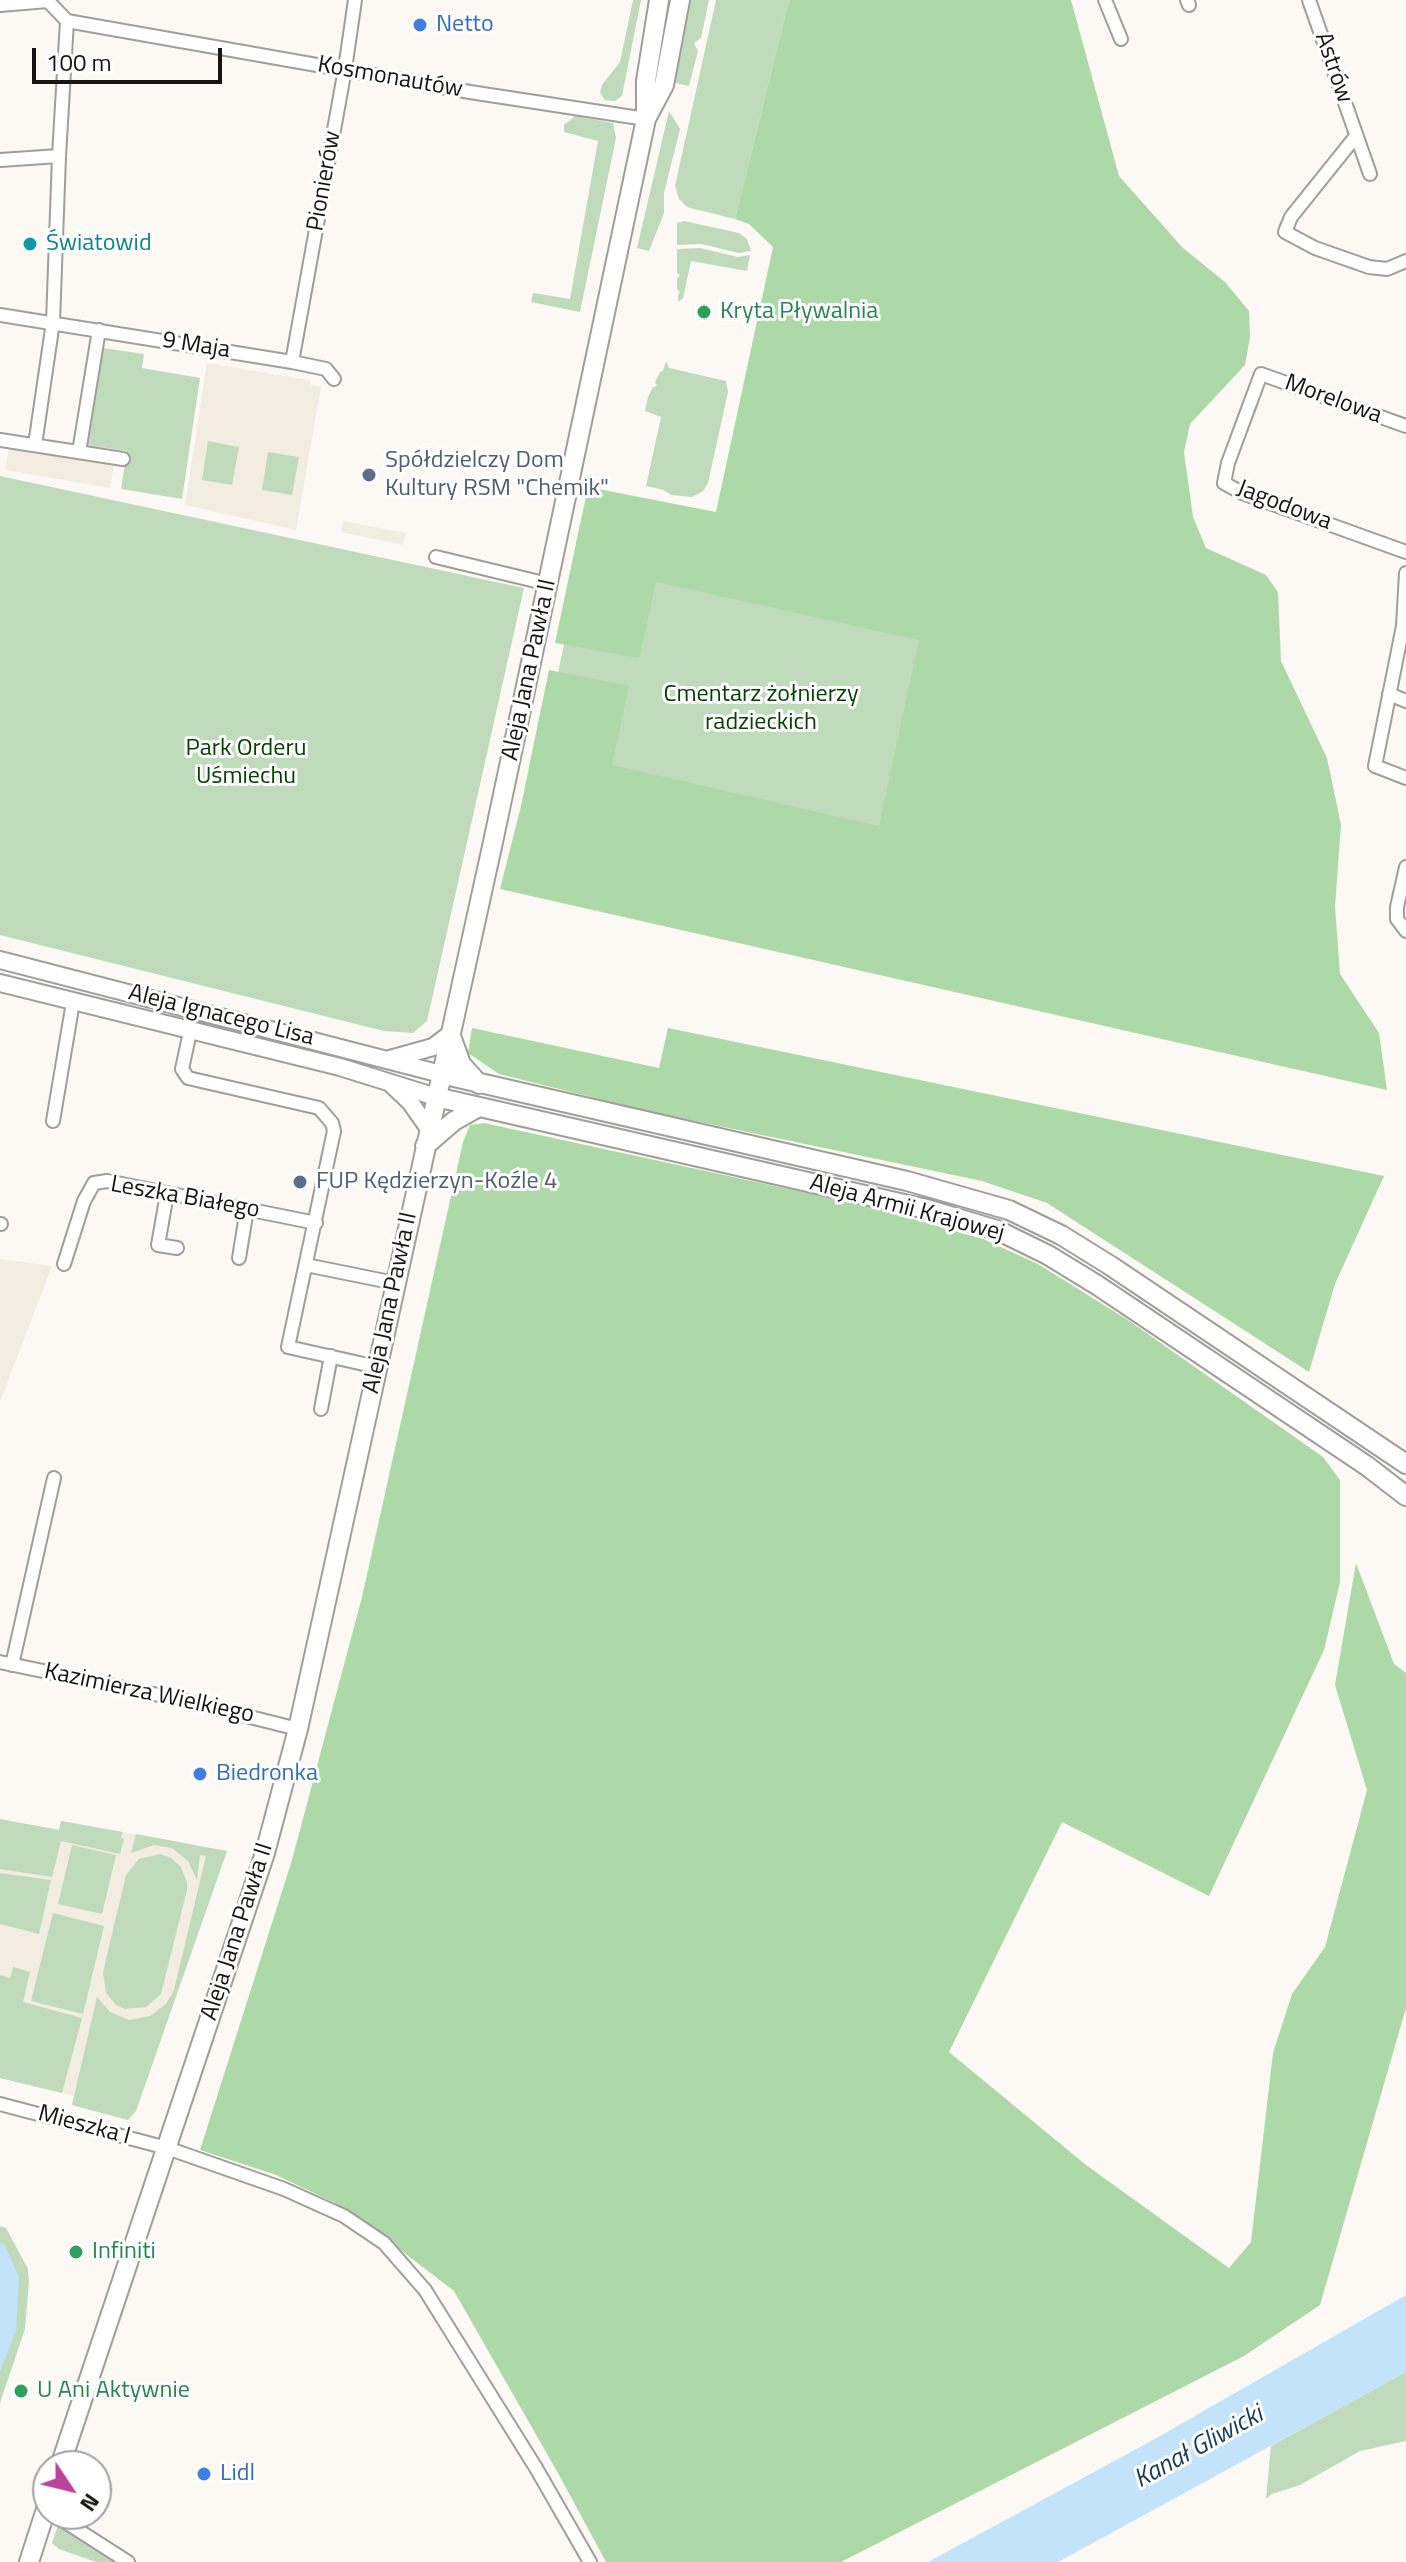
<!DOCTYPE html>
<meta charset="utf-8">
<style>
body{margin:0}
#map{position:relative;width:1406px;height:2562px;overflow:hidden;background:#fcf9f5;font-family:"Titillium Web",sans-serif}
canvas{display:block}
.north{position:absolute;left:32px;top:2450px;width:80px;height:80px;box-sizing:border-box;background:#fff;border:2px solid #a2a1a1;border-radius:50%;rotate:125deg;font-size:22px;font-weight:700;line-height:32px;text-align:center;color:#161514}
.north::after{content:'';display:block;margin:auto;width:28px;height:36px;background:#ba449a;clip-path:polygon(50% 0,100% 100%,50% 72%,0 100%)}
.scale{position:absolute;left:32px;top:48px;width:190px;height:36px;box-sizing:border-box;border:4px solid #161514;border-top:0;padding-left:10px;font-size:24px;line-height:28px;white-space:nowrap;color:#161514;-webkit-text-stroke:6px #fff;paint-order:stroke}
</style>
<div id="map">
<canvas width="1406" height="2562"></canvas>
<div class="north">N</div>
<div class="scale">100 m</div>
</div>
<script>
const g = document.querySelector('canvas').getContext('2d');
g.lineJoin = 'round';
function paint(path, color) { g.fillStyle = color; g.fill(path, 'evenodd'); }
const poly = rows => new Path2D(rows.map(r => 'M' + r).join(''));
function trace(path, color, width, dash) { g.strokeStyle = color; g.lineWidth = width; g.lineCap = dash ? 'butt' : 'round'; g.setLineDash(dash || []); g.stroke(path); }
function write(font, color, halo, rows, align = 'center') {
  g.font = font + ' "Titillium Web",sans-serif'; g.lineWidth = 6; g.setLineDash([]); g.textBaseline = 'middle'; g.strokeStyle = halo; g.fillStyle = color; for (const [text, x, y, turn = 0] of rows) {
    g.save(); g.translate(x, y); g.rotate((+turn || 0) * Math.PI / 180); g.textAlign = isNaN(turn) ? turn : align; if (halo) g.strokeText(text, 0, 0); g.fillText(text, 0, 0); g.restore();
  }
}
paint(poly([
 [207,363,309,380,311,385,321,387,296,530,185,505],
 [9,448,114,466,110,488,5,470],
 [343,521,406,533,403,545,341,532],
 [0,1259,52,1266,0,1402],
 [0,1819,59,1830,61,1821,227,1851,136,2111,128,2120,72,2105,74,2096,0,2078]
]), '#f3ece1');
paint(poly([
 [633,0,641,0,622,96,615,101,605,100,600,93,602,85,620,62],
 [690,0,709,0,701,38,694,43,698,51,689,86,670,82],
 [716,0,789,0,735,219,687,207,679,199,675,186],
 [669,111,680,129,664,193,664,213,649,251,637,248],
 [575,116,613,123,616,138,580,312,531,302,533,293,570,299,598,141,564,132,564,125],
 [684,221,739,233,747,239,751,251,739,253,701,244,677,245,677,223],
 [700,248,738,257,750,255,747,271,691,261,683,298,678,302,678,295,680,292,677,289,677,279,680,275,677,273,677,249],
 [103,348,144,354,142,368,200,378,182,499,121,489,127,451,88,445],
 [666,361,669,368,726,381,728,392,708,483,703,491,692,497,671,495,664,490,646,486,661,417,645,411,648,397,653,387,657,386,655,382,660,372,663,371],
 [208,441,239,447,232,485,202,480],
 [268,452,299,457,292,495,262,490],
 [0,476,524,588,427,1021,413,1033,384,1031,0,935],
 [580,524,967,604,908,886,521,806,551,706,570,616,562,613],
 [0,1819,59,1830,61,1821,123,1832,121,1838,124,1839,120,1854,61,1841,52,1877,0,1869],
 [136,1834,227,1851,136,2111,128,2120,72,2105,97,1997,110,2012,129,2020,150,2016,166,2004,174,1990,206,1856,200,1855,197,1880,188,1861,172,1848,154,1845,131,1853],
 [72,1845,116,1855,102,1914,58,1904],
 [160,1854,171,1858,181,1867,187,1882,187,1890,161,1994,146,2007,125,2009,116,2005,106,1993,103,1972,126,1875,139,1859],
 [0,1873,51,1880,39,1934,0,1924],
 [53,1913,104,1926,83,2014,31,2001],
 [13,1967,30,1972,23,2002,82,2018,62,2093,0,2078,0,1975,10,1978],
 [0,2226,6,2228,28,2269,29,2282,25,2329,0,2403],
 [1406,2372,1406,2441,1360,2451,1300,2485,1272,2494,1266,2499,1271,2446],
 [62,2524,125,2562,96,2562,59,2549,52,2543,58,2525]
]), '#bfdbbb');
paint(poly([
 [789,0,1071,0,1119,176,1183,248,1225,282,1249,311,1250,337,1245,365,1190,424,1184,452,1193,517,1206,548,1266,575,1278,592,1281,661,1327,758,1341,825,1335,907,1340,974,1379,1033,1387,1090,500,889,521,806,549,670,629,686,612,765,879,826,919,640,656,582,639,658,555,643,588,487,716,512,773,247,749,224,735,219],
 [472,1028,659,1068,668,1028,1384,1176,1335,1284,1309,1372,1047,1203,982,1181,647,1111,499,1074,468,1053],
 [484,1123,867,1206,983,1239,1038,1264,1128,1320,1323,1457,1340,1480,1340,1582,1324,1650,1209,1896,1062,1822,949,2052,1086,2165,1229,2268,1251,2242,1273,2053,1292,1994,1325,1947,1367,1790,1335,1685,1356,1563,1394,1664,1406,1673,1406,2008,1320,2305,1244,2356,841,2562,606,2562,558,2473,454,2291,377,2232,335,2203,276,2175,200,2150,292,1860,362,1597,463,1142,470,1125]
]), '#add8a8');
paint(poly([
 [0,2243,4,2244,19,2277,16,2331,0,2371],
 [1406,2295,1406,2372,1058,2562,928,2562,1153,2440]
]), '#c3e3fa');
const minor = poly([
 [1105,0,1121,39],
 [1187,0,1189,5],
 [1309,0,1370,174],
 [0,5,48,1,67,21,470,92,646,119],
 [1356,136,1291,217,1285,232,1315,248,1369,267,1387,269,1406,261],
 [59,156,67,21],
 [0,160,59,156,53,322,35,445],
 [0,315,292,362,326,369,334,379],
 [292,362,345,69,355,0],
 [1406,426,1261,374,1228,463,1224,483,1242,493,1406,552],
 [0,440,123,459],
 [79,452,99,330],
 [436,557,548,584],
 [1406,573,1403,626,1375,766,1406,778],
 [1389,694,1406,701],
 [1406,867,1397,907,1397,919,1406,931],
 [190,1032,182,1069,188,1078,319,1108,332,1123,334,1131,288,1347,377,1367],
 [53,1121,73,1002],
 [167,1194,158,1245,177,1248],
 [0,1224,1,1224],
 [239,1258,247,1209],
 [64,1264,84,1201,94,1183,107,1181,316,1223],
 [306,1265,395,1283],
 [321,1409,331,1356],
 [0,1662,178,1699,298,1729],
 [12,1665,54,1478],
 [0,2104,167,2148,284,2189,344,2216,384,2243,425,2290,536,2468,590,2562],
 [53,2514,128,2562]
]);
const tertiary = poly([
 [0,960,441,1074],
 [0,983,340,1067,436,1097],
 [390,1059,433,1047,450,1034],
 [392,1085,410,1102,429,1129]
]);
const secondary = poly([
 [647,117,664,85,680,0],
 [451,1036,461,1064,479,1084],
 [441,1074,907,1181,1009,1210,1061,1235,1111,1266,1406,1464],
 [436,1097,926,1209,997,1230,1048,1255,1097,1285,1367,1466,1406,1496],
 [425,1146,454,1121,477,1108],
 [60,2466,265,1853,298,1729,493,842,646,119,646,81,659,0],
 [29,2562,48,2503]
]);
trace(minor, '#a19e9a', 16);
trace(tertiary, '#a19e9a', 20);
trace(secondary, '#a19e9a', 22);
trace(minor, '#fff', 12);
trace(tertiary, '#fff', 16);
trace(secondary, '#fff', 18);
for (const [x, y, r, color] of [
 [420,25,8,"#3f7fe0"],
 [30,244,8,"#0f9aa8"],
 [704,312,8,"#2e9e5b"],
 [369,475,8,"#5c6f8a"],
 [300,1182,8,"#5c6f8a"],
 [200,1774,8,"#3f7fe0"],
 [76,2252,8,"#2e9e5b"],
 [21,2391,8,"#2e9e5b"],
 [204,2474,8,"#3f7fe0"]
]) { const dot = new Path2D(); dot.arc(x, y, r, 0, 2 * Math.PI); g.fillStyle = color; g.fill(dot); trace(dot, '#fff', 3); }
write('24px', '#366cbe', '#fff', [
 ["Netto",436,25],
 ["Biedronka",216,1774],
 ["Lidl",220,2474]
], 'left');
write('24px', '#161514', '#fff', [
 ["Astrów",1333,68,71],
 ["Kosmonautów",390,78,10],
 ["Pionierów",325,181,-80],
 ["9 Maja",196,346,9],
 ["Morelowa",1333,400,20],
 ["Jagodowa",1284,506,21],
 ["Aleja Jana Pawła II",530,670,-78],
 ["Aleja Ignacego Lisa",221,1016,14],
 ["Leszka Białego",185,1198,10],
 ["Aleja Armii Krajowej",907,1209,15],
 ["Aleja Jana Pawła II",391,1303,-78],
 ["Kazimierza Wielkiego",149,1694,12],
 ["Aleja Jana Pawła II",238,1932,-72],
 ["Mieszka I",84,2126,15]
]);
write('24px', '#0d838f', '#fff', [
 ["Światowid",46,244]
], 'left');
write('24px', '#27864d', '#fff', [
 ["Kryta Pływalnia",720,312],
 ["Infiniti",92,2252],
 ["U Ani Aktywnie",37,2391]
], 'left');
write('24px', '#4e5e75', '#fff', [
 ["Spółdzielczy Dom",385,461],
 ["Kultury RSM \"Chemik\"",385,489],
 ["FUP Kędzierzyn-Koźle 4",316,1182]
], 'left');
write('24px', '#054101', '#fff', [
 ["Cmentarz żołnierzy",761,695],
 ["radzieckich",761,723],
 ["Park Orderu",246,749],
 ["Uśmiechu",246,777]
]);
write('italic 26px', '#133d57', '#fff', [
 ["Kanał Gliwicki",1199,2448,-29]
]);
</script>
